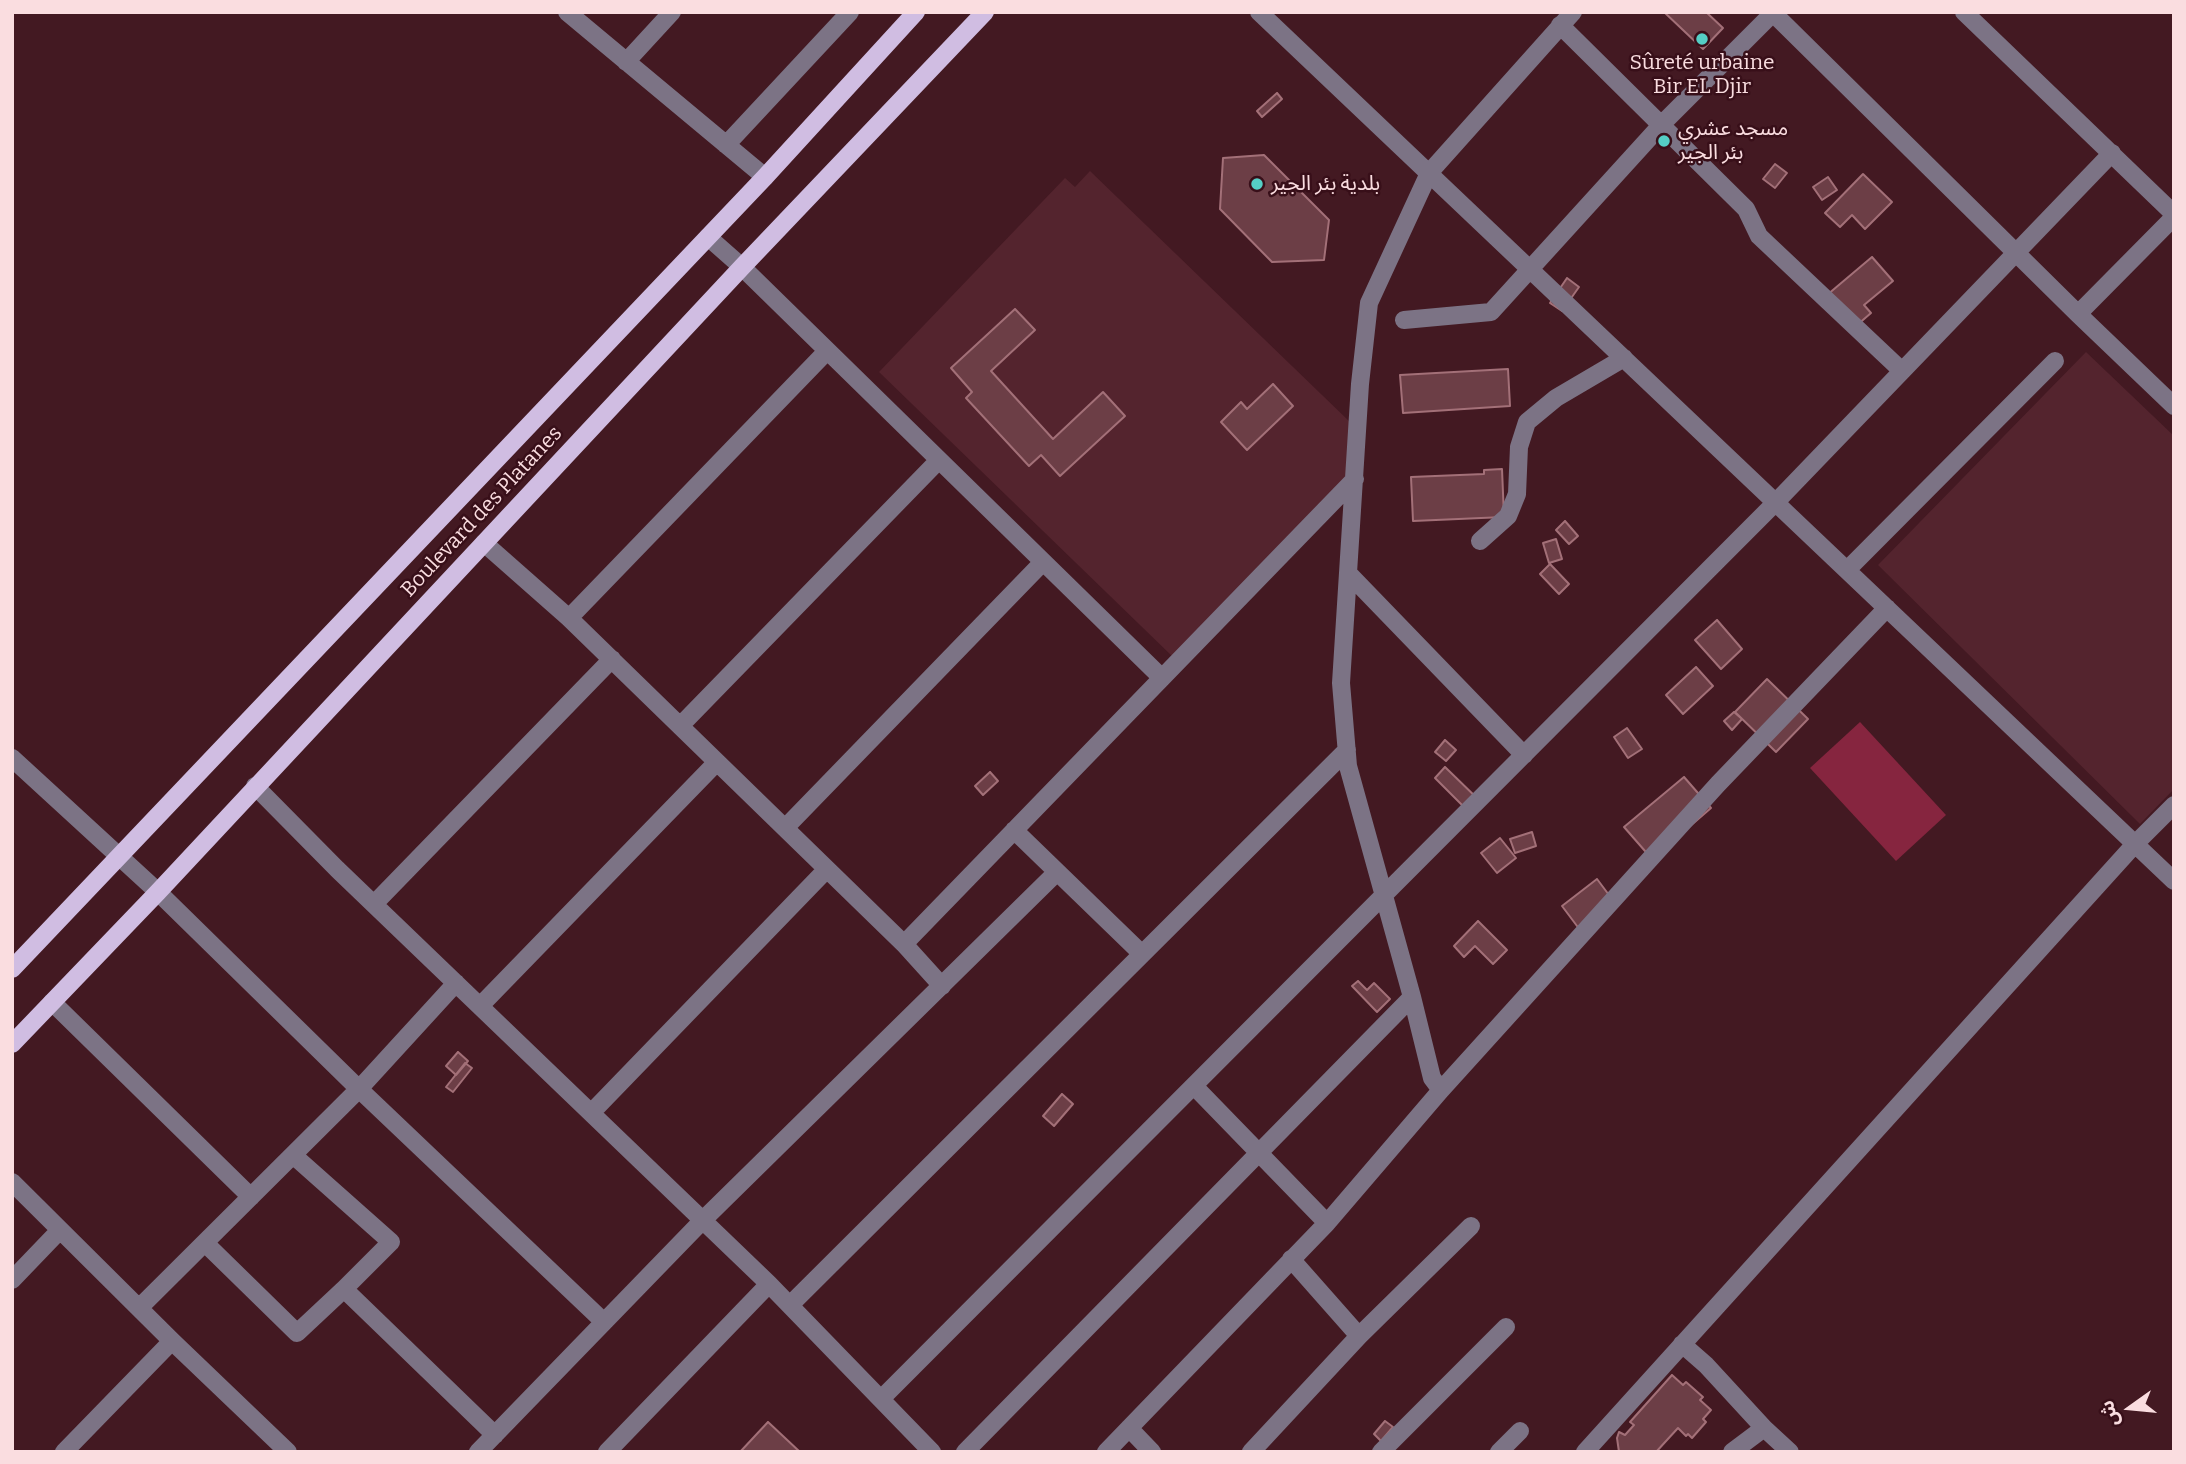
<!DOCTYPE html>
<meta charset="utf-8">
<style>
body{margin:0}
#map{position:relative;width:2186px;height:1464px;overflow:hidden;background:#431922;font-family:Bitter,"Noto Sans Arabic",serif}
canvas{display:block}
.frame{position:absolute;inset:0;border:14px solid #fadde0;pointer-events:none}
.north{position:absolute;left:2095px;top:1373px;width:70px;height:70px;-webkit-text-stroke:5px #380f19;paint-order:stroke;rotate:255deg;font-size:19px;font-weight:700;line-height:28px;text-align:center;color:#fadde0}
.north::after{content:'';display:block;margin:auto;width:24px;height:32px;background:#fadde0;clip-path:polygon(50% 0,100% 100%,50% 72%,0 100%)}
</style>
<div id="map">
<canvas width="2186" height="1464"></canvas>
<div class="frame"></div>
<div class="north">ش</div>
</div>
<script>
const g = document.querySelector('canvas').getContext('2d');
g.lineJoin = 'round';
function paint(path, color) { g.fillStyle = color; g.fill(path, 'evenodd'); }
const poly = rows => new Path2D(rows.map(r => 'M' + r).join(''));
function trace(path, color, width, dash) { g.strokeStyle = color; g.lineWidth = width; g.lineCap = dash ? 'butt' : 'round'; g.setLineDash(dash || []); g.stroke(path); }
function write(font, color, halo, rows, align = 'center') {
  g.font = font + ' Bitter,"Noto Sans Arabic",serif'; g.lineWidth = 5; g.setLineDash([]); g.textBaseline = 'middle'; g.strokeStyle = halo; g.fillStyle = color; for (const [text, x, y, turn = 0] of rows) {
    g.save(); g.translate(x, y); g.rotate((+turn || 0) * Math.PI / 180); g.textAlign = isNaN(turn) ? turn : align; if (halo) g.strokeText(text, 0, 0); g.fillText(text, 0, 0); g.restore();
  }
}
paint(poly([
 [1090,171,1350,422,1348,475,1173,657,879,372,1065,178,1075,187],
 [2086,352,2174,436,2174,789,2140,824,1878,565]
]), '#54242e');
paint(poly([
 [1860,722,1946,815,1896,861,1810,768]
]), '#86253f');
const building = poly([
 [1664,12,1706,12,1723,28,1703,49,1664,12],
 [1277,93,1282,99,1262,117,1257,111,1277,93],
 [1264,155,1329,220,1324,260,1272,262,1220,209,1223,158,1264,155],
 [1775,164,1787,173,1775,188,1763,179,1775,164],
 [1863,174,1892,202,1865,229,1852,215,1840,227,1825,213,1863,174],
 [1828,177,1837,190,1822,200,1813,187,1828,177],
 [1872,257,1893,281,1864,305,1871,313,1856,326,1827,295,1872,257],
 [1567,278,1579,287,1562,311,1550,303,1567,278],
 [1015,309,1035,330,991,371,1053,439,1103,392,1125,416,1060,476,1041,455,1029,466,966,398,972,392,951,368,1015,309],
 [1508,369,1510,406,1403,413,1400,375,1508,369],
 [1273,384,1293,406,1247,450,1221,422,1241,402,1247,409,1273,384],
 [1502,469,1504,517,1413,521,1411,477,1484,474,1484,470,1502,469],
 [1565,521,1578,536,1569,544,1556,530,1565,521],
 [1556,539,1562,559,1549,563,1543,543,1556,539],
 [1550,564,1569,584,1559,594,1540,574,1550,564],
 [1717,620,1742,649,1721,669,1695,640,1717,620],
 [1696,667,1713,686,1683,714,1666,695,1696,667],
 [1767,679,1808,719,1776,752,1735,712,1767,679],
 [1734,712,1742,719,1732,730,1724,721,1734,712],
 [1627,728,1642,749,1628,758,1614,737,1627,728],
 [1445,740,1456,750,1446,761,1435,752,1445,740],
 [1445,767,1482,803,1471,814,1435,778,1445,767],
 [990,772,998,781,983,795,975,786,990,772],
 [1684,777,1711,808,1652,859,1624,827,1684,777],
 [1532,832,1536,846,1515,853,1510,839,1532,832],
 [1500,838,1516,858,1497,873,1481,853,1500,838],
 [1597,879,1615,903,1580,930,1562,906,1597,879],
 [1478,921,1507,950,1493,964,1475,946,1464,957,1454,946,1478,921],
 [1358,981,1367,990,1374,983,1390,999,1377,1012,1352,986,1358,981],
 [458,1052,468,1061,456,1075,446,1066,458,1052],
 [465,1063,472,1068,453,1092,446,1087,465,1063],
 [1062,1094,1073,1104,1054,1126,1043,1116,1062,1094],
 [1672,1375,1683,1385,1686,1382,1703,1397,1700,1400,1711,1410,1703,1419,1706,1422,1692,1438,1688,1434,1686,1436,1678,1428,1656,1452,1619,1452,1617,1438,1619,1432,1625,1435,1634,1425,1630,1422,1672,1375],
 [1385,1421,1393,1427,1381,1441,1374,1434,1385,1421],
 [768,1422,800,1452,740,1452,768,1422]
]);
paint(building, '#6c3e46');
trace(building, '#a37078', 2);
trace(poly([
 [567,12,765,177],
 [1259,12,2174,881],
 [1772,12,2078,314,2174,406],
 [1964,12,2174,214],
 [1560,25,1746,209,1759,236,1901,370],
 [626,62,672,12],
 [726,145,850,12],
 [708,237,742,267,1162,678],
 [2078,314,2174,217],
 [1404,320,1491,312,1662,124,1774,12],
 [1480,541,1508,516,1517,494,1519,447,1527,422,1556,398,1624,358],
 [484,543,569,618,904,944,942,986],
 [1847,570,2055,361],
 [1348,573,1524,755],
 [569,618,827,351],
 [680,726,939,460],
 [12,758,158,892,359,1089,604,1322],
 [255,786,337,869,769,1284,932,1452],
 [785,828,1043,562],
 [1014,830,1142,954],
 [374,904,612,659],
 [904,944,1355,479],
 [52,1002,251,1197],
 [480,1006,717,762],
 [1194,1086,1327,1223],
 [1441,1090,1432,1078,1412,997,1348,766,1341,683,1360,384,1369,303,1429,173,1573,12],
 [591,1113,827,869],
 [293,1155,391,1242,344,1289,495,1435],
 [12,1182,172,1341,288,1452],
 [205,1243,297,1333,344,1289],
 [1291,1259,1359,1336],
 [12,1280,60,1230],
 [790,1305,1347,750],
 [140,1307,359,1089,456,983],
 [1682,1344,1706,1365,1764,1428,1790,1452],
 [881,1399,1776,502,2112,153],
 [1129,1428,1152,1452],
 [64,1452,172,1341],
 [478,1452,703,1220,1057,872],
 [607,1452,769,1284],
 [965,1452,1412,997],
 [1106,1452,1327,1223,1441,1090,1718,784,1887,608],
 [1251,1452,1359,1336,1471,1226],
 [1381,1452,1506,1327],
 [1499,1452,1520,1431],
 [1585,1452,2135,844,2174,805],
 [1732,1452,1764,1428]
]), '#7c7385', 18);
trace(poly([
 [12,969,765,177,916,12],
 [12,1044,158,892,742,267,985,12]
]), '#d0bde2', 18);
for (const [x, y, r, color] of [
 [1702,39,7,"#55cec5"],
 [1664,141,7,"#55cec5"],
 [1257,184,7,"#55cec5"]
]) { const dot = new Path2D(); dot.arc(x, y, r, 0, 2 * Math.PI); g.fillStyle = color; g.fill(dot); trace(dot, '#380f19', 2.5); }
write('21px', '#fadde0', '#380f19', [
 ["Sûreté urbaine",1702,63,"center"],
 ["Bir EL Djir",1702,87,"center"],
 ["مسجد عشري",1678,129],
 ["بئر الجير",1678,153],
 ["بلدية بئر الجير",1271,184]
], 'left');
write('21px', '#fadde0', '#380f19', [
 ["Boulevard des Platanes",482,512,-47]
]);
</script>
